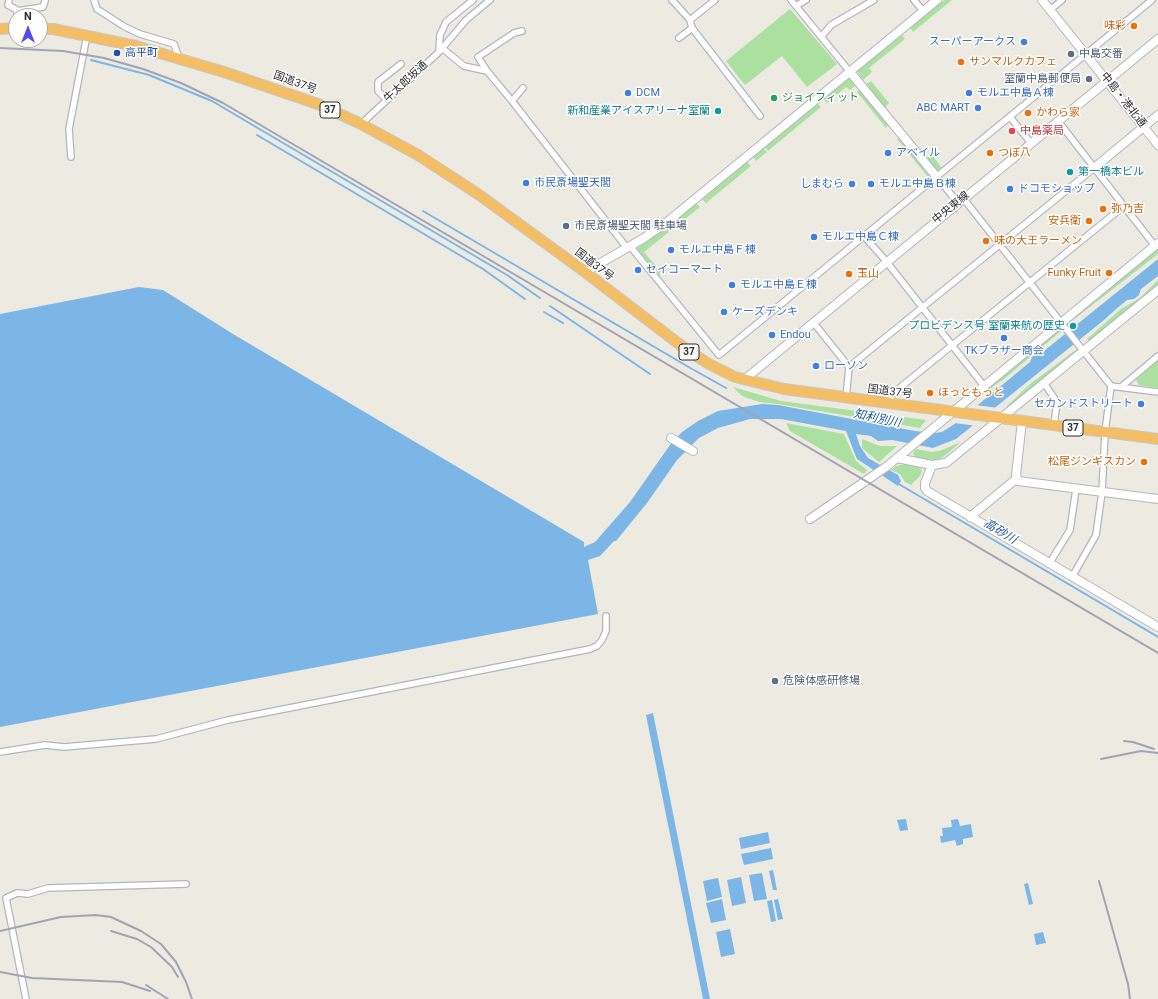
<!DOCTYPE html>
<meta charset="utf-8">
<style>
body{margin:0}
#map{position:relative;width:1158px;height:999px;overflow:hidden;background:#edeae1;font-family:Roboto,sans-serif}
canvas{display:block}
.north{position:absolute;left:8px;top:8px;width:40px;height:40px;box-sizing:border-box;background:#fff;border:1px solid #ababab;border-radius:50%;rotate:0deg;font-size:11px;font-weight:700;line-height:16px;text-align:center;color:#2d2d2d}
.north::after{content:'';display:block;margin:auto;width:14px;height:18px;background:#4e4dee;clip-path:polygon(50% 0,100% 100%,50% 72%,0 100%)}
</style>
<div id="map">
<canvas width="1158" height="999"></canvas>
<div class="north">N</div>
</div>
<script>
const g = document.querySelector('canvas').getContext('2d');
g.lineJoin = 'round';
function paint(path, color) { g.fillStyle = color; g.fill(path, 'evenodd'); }
const poly = rows => new Path2D(rows.map(r => 'M' + r).join(''));
function trace(path, color, width, dash) { g.strokeStyle = color; g.lineWidth = width; g.lineCap = dash ? 'butt' : 'round'; g.setLineDash(dash || []); g.stroke(path); }
function write(font, color, halo, rows, align = 'center') {
  g.font = font + ' Roboto,"Noto Sans JP",sans-serif'; g.lineWidth = 3; g.setLineDash([]); g.textBaseline = 'middle'; g.strokeStyle = halo; g.fillStyle = color; for (const [text, x, y, turn = 0] of rows) {
    g.save(); g.translate(x, y); g.rotate((+turn || 0) * Math.PI / 180); g.textAlign = isNaN(turn) ? turn : align; if (halo) g.strokeText(text, 0, 0); g.fillText(text, 0, 0); g.restore();
  }
}
paint(poly([
 [944,0,952,0,913,32,910,28],
 [790,9,837,64,807,87,782,56,745,85,726,61],
 [902,35,905,39,869,68,872,72,863,80,857,71],
 [849,78,856,85,850,90,846,87,827,103,824,99],
 [871,81,889,103,885,107,866,84],
 [860,90,888,125,886,128,857,92],
 [818,104,821,107,768,151,765,147],
 [899,138,931,178,925,181,928,177,897,139],
 [763,148,767,152,756,161,753,157],
 [932,155,942,168,938,171,927,158],
 [747,162,751,166,706,203,702,199],
 [696,203,700,207,644,252,660,271,660,276,637,248,663,230],
 [1158,248,1158,254,1073,320,1072,318],
 [1158,280,1158,285,1090,342,1087,339,1121,309,1140,298],
 [1059,329,1061,330,1060,332,1004,379,971,402],
 [1077,349,1077,351,1009,407,1006,407,1030,384],
 [1158,361,1158,388,1139,385,1136,380],
 [733,387,781,401,926,420,920,428,778,404,759,402,742,396],
 [786,423,844,434,856,461,867,470,864,474,790,431],
 [862,439,880,446,897,446,879,462,862,448],
 [961,442,942,458,935,460,916,458,913,453,916,449,931,452,939,451],
 [905,464,918,466,922,470,920,476,911,485,905,482,900,474,891,470,896,466]
]), '#abe0a1');
paint(poly([
 [1158,259,1158,276,1141,289,1139,295,1134,299,1127,300,1115,310,1104,320,956,439,933,448,892,440,878,441,871,436,856,434,860,446,868,458,898,475,901,481,898,486,857,459,846,431,781,419,750,419,718,428,699,438,677,460,647,503,616,541,614,541,600,556,588,560,598,614,0,727,0,314,139,287,163,290,233,334,584,542,584,547,595,542,630,502,670,445,682,432,698,421,718,411,762,404,778,405,915,431,935,433,942,432,956,423,1030,362,1032,357,1038,353,1044,351],
 [653,713,710,999,703,999,646,715],
 [906,819,908,830,900,831,897,820],
 [958,819,960,826,971,824,973,837,963,839,963,844,957,846,955,840,941,843,940,836,943,836,942,828,952,827,951,820],
 [768,832,770,843,741,849,739,838],
 [771,848,773,859,744,865,741,854],
 [773,870,777,890,773,890,769,871],
 [762,873,767,899,754,901,749,875],
 [741,877,746,903,732,906,727,880],
 [718,878,722,897,707,901,703,881],
 [1028,883,1033,904,1029,905,1024,884],
 [722,899,726,920,711,923,706,903],
 [778,899,783,919,778,920,774,900],
 [772,900,776,921,771,922,767,901],
 [730,929,735,954,721,957,716,932],
 [1043,932,1046,943,1036,945,1034,934]
]), '#7cb6e7');
paint(poly([
 [976,405,998,408,977,426,954,423]
]), '#edeae1');
trace(poly([
 [91,60,149,75,212,101,507,275,540,298],
 [257,135,483,269,525,299],
 [423,211,692,369],
 [550,306,650,374],
 [544,312,563,323],
 [694,370,726,388],
 [897,483,1158,637]
]), '#7cb6e7', 2);
const street = poly([
 [9,0,8,5,17,10,17,16],
 [94,0,97,9,125,27,140,34,174,44,179,58],
 [672,0,690,20],
 [791,0,850,72],
 [914,0,923,11],
 [796,6,806,0],
 [1050,10,1062,0],
 [17,11,43,7,45,1],
 [692,28,760,116],
 [822,36,831,25,874,0],
 [679,38,692,28,690,20,715,0],
 [442,48,464,66,487,71,512,101,627,248],
 [439,51,440,35,446,22,473,0],
 [487,71,478,57,514,33,522,31],
 [387,100,378,91,378,82,401,64],
 [512,101,523,88],
 [1010,117,1031,143],
 [1058,121,1155,246],
 [361,124,439,52,466,20,490,0],
 [71,157,69,129,87,35],
 [936,176,958,203],
 [963,198,1111,386,1105,432,1102,492,1096,535,1072,577],
 [864,236,886,261,984,386],
 [630,246,719,355,1152,0],
 [813,322,849,367,846,398],
 [849,367,1094,168],
 [1044,383,1057,402,1054,425],
 [1111,386,1158,392],
 [1121,387,1158,356],
 [891,404,892,394,1124,206],
 [1049,564,1070,530,1076,489],
 [0,752,45,745,64,747,156,739,228,720,590,649,597,646,602,640,606,631,606,616],
 [26,999,6,898,17,893,28,894,48,888,186,884]
]);
const secondary = poly([
 [1042,0,1158,145],
 [850,72,936,176],
 [1094,168,1158,115],
 [585,272,644,238,667,222,937,0],
 [745,379,1158,39],
 [1022,421,1016,475,1018,481,1158,499],
 [671,438,693,451],
 [897,458,932,465,946,463,1158,290],
 [932,465,925,483,925,488,927,491,1158,627],
 [970,517,1016,479],
 [810,519,886,467,1158,243]
]);
const highway = poly([
 [0,29,16,28],
 [40,29,53,29,136,46,224,72,318,104,361,124,418,155,478,194,585,272,687,350,709,364,735,377,784,389,1158,439]
]);
trace(street, '#b4b4bf', 8);
trace(secondary, '#b4b4bf', 10);
trace(highway, '#c8c8c8', 12);
trace(street, '#fff', 5.5);
trace(secondary, '#fff', 8);
trace(highway, '#f3be66', 10);
trace(poly([
 [0,48,63,51,104,58,143,69,181,83,223,103,1158,653],
 [1124,741,1133,742,1154,749],
 [1101,759,1141,751,1158,753],
 [1099,881,1128,984,1130,999],
 [0,931,61,917,96,915,111,917,141,931,161,944,176,962,186,982,192,999],
 [111,931,137,939,151,947,172,967,178,977],
 [0,972,32,978,122,982,150,991],
 [146,985,168,999]
]), '#a4a3b6', 2);
for (const [x, y, r, color] of [
 [1134,26,4,"#e8710a"],
 [1024,42,4,"#3f7fe0"],
 [117,53,4,"#1a4fb4"],
 [1071,54,4,"#5c6f8a"],
 [961,62,4,"#e8710a"],
 [1089,79,4,"#5c6f8a"],
 [628,93,4,"#3f7fe0"],
 [969,93,4,"#3f7fe0"],
 [774,98,4,"#2e9e5b"],
 [978,108,4,"#3f7fe0"],
 [718,111,4,"#0f9aa8"],
 [1028,113,4,"#e8710a"],
 [1012,131,4,"#e0444e"],
 [888,153,4,"#3f7fe0"],
 [990,153,4,"#e8710a"],
 [1070,172,4,"#0f9aa8"],
 [526,183,4,"#3f7fe0"],
 [852,184,4,"#3f7fe0"],
 [871,184,4,"#3f7fe0"],
 [1010,189,4,"#3f7fe0"],
 [1103,209,4,"#e8710a"],
 [1089,221,4,"#e8710a"],
 [566,226,4,"#5c6f8a"],
 [814,237,4,"#3f7fe0"],
 [986,241,4,"#e8710a"],
 [671,250,4,"#3f7fe0"],
 [638,270,4,"#3f7fe0"],
 [1109,273,4,"#e8710a"],
 [849,274,4,"#e8710a"],
 [732,285,4,"#3f7fe0"],
 [724,312,4,"#3f7fe0"],
 [1073,326,4,"#0f9aa8"],
 [772,335,4,"#3f7fe0"],
 [1004,338,4,"#3f7fe0"],
 [816,366,4,"#3f7fe0"],
 [930,393,4,"#e8710a"],
 [1141,404,4,"#3f7fe0"],
 [1144,462,4,"#e8710a"],
 [775,681,4,"#5c6f8a"]
]) { const dot = new Path2D(); dot.arc(x, y, r, 0, 2 * Math.PI); g.fillStyle = color; g.fill(dot); trace(dot, '#fff', 1.5); }
for (const [x, y, w] of [
 [330,110,20],
 [689,352,20],
 [1073,428,20]
]) { const box = new Path2D(); box.roundRect(x - w / 2, y - 8, w, 16, 3); g.fillStyle = '#fff'; g.fill(box); trace(box, '#2d2d2d', 1); }
write('bold 10px', '#2d2d2d', null, [
 ["37",330,110],
 ["37",689,352],
 ["37",1073,428]
]);
write('11px', '#c56008', '#fff', [
 ["味彩",1126,26,"right"],
 ["サンマルクカフェ",969,62],
 ["かわら家",1036,113],
 ["つぼ八",998,153],
 ["弥乃吉",1111,209],
 ["安兵衛",1081,221,"right"],
 ["味の大王ラーメン",994,241],
 ["Funky Fruit",1101,273,"right"],
 ["玉山",857,274],
 ["ほっともっと",938,393],
 ["松尾ジンギスカン",1136,462,"right"]
], 'left');
write('11px', '#366cbe', '#fff', [
 ["スーパーアークス",1016,42,"right"],
 ["DCM",636,93],
 ["モルエ中島Ａ棟",977,93],
 ["ABC MART",970,108,"right"],
 ["アベイル",896,153],
 ["市民斎場聖天閣",534,183],
 ["しまむら",844,184,"right"],
 ["モルエ中島Ｂ棟",879,184],
 ["ドコモショップ",1018,189],
 ["モルエ中島Ｃ棟",822,237],
 ["モルエ中島Ｆ棟",679,250],
 ["セイコーマート",646,270],
 ["モルエ中島Ｅ棟",740,285],
 ["ケーズデンキ",732,312],
 ["Endou",780,335],
 ["TKブラザー商会",1004,351,"center"],
 ["ローソン",824,366],
 ["セカンドストリート",1133,404,"right"]
], 'left');
write('11px', '#164399', '#fff', [
 ["高平町",125,53]
], 'left');
write('11px', '#4e5e75', '#fff', [
 ["中島交番",1079,54],
 ["室蘭中島郵便局",1081,79,"right"],
 ["市民斎場聖天閣 駐車場",574,226],
 ["危険体感研修場",783,681]
], 'left');
write('11px', '#2d2d2d', '#fff', [
 ["牛太郎坂通",406,82,-43],
 ["国道37号",295,83,20],
 ["中島・港北通",1123,100,52],
 ["中央東線",951,208,-39],
 ["国道37号",594,265,37],
 ["国道37号",890,392,7]
]);
write('11px', '#27864d', '#fff', [
 ["ジョイフィット",782,98]
], 'left');
write('11px', '#0d838f', '#fff', [
 ["新和産業アイスアリーナ室蘭",710,111],
 ["第一橋本ビル",1078,172,"left"],
 ["プロビデンス号 室蘭来航の歴史",1065,326]
], 'right');
write('11px', '#be3a42', '#fff', [
 ["中島薬局",1020,131]
], 'left');
write('italic 12px', '#175297', '#fff', [
 ["知利別川",877,419,12],
 ["高砂川",1000,532,31]
]);
</script>
